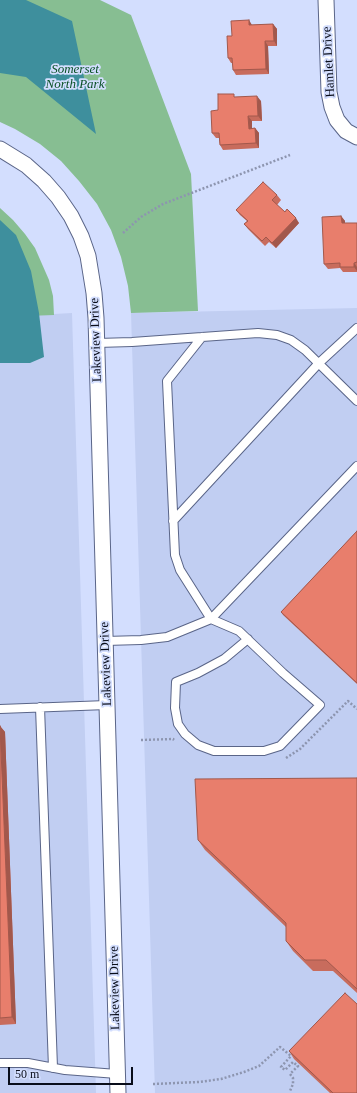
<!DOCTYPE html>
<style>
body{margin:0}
#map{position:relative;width:357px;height:1093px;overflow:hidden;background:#d3defe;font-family:"Times New Roman",serif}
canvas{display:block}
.scale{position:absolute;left:8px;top:1067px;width:125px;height:18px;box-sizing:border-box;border:2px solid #090d1a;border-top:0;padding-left:5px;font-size:12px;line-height:14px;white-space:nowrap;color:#090d1a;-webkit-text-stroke:3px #d3defe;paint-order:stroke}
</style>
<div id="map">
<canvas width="357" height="1093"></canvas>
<div class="scale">50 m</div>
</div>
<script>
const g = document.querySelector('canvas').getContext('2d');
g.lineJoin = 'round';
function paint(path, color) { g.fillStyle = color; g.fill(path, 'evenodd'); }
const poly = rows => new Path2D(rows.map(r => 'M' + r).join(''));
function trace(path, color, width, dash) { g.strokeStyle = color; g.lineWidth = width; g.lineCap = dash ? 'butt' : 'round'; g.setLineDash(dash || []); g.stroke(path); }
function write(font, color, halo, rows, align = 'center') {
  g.font = font + ' "Times New Roman",serif'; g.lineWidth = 3.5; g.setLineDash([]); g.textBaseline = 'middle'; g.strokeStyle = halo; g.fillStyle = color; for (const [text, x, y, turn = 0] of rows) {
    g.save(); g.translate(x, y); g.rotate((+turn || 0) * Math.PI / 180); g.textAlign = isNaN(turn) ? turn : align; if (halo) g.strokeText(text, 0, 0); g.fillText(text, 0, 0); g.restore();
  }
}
paint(poly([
 [357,308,357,1093,155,1093,131,313],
 [72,313,96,1093,0,1093,0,317]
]), '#c1cef2');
paint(poly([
 [0,0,100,0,131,15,191,174,198,311,131,313,128,286,121,257,111,230,97,204,79,181,61,161,40,144,15,129,0,122],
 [0,208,13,220,25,234,35,248,49,280,53,296,54,315,0,317]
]), '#87be92');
paint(poly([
 [0,0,26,0,72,21,96,134,26,77,0,73],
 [0,220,16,235,31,271,39,313,44,357,30,363,0,363]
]), '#3e8f9d');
const lane = poly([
 [202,337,167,381,175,555,180,570,211,619,239,631,283,673,320,705,280,746,264,751,214,751,198,745,185,734,178,724,175,708,176,682,198,673,224,659,248,639],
 [97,343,132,342,258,333,277,335,291,340,305,350,357,401],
 [173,521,319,363,357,328],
 [105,641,141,640,167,637,211,619,357,466],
 [40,707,53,1068],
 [0,709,107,705],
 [0,1063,28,1063,65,1070,117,1074]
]);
const street = poly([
 [326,0,329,92,332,107,337,120,346,131,357,137],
 [0,149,26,165,44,181,58,197,71,216,81,236,88,256,94,293,96,318,118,1093]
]);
trace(lane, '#5a6588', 10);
trace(street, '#5a6588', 17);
trace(poly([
 [123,233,141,217,163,204,290,155],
 [141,740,173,739,174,740],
 [286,758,300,749,348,701,357,709],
 [153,1084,199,1082,221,1079,244,1072,259,1066,280,1047,291,1056,281,1067,285,1070,293,1062,298,1066,290,1074,293,1078,293,1084,290,1091]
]), '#8d95af', 2.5, [2, 2]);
trace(lane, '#fff', 8);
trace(street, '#fff', 15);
paint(poly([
 [273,24,277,29,277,46,268,46,269,74,236,75,233,70,233,63,231,63,228,58,232,36,252,25],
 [236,97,261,101,262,121,252,121,252,129,255,128,259,133,259,148,223,150,220,145,219,138,216,138,212,133,218,110],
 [277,195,281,200,277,205,285,212,299,223,276,248,269,242,265,246,248,229,244,224,247,221,240,215,236,210],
 [341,216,345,221,345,223,357,223,357,272,343,272,340,268,328,269,324,264],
 [357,531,357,684,283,615,281,612],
 [0,726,5,732,16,1024,0,1025],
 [357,778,357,993,333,971,313,971,293,951,286,941,286,927,205,850,198,840],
 [289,1051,357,1093,330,1093,294,1059]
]), '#c86c5d');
paint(poly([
 [249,20,252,25,249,25],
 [273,24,277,29,277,46,274,41],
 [265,41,268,46,269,74,266,69],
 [257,96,261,101,262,121,258,116],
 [248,116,252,121,252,134,249,129],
 [255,128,259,133,259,148,256,143],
 [341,216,345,221,345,228,342,223],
 [296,218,299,223,276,248,272,243],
 [354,263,357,267,357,271,354,267],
 [0,726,5,732,16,1024,12,1017]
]), '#a2584c');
const building = poly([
 [249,20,249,25,273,24,274,41,265,41,266,69,233,70,232,58,228,58,227,36,232,36,231,21,249,20],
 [218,94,234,94,234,97,257,96,258,116,248,116,249,129,255,128,256,143,220,145,219,133,212,133,211,111,218,110,218,94],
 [263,182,277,195,272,200,285,212,287,209,296,218,272,243,266,237,262,241,244,224,248,221,236,210,263,182],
 [341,216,342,223,357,223,357,262,354,263,354,267,340,267,340,263,324,264,322,217,341,216],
 [357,531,357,683,281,612,357,531],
 [0,726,12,1017,0,1018,0,726],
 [357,778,357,989,326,960,305,960,286,941,286,923,198,840,195,779,357,778],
 [345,993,357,1004,357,1093,333,1093,289,1051,345,993]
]);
paint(building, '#e87e6c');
trace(building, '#a2584c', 1);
write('13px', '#090d1a', '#d3defe', [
 ["Hamlet Drive",329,62,-93],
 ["Lakeview Drive",96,340,-92],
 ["Lakeview Drive",106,664,-92],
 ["Lakeview Drive",115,988,-91]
]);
write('italic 13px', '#085024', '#d3defe', [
 ["Somerset",75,70],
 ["North Park",75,85]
]);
</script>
